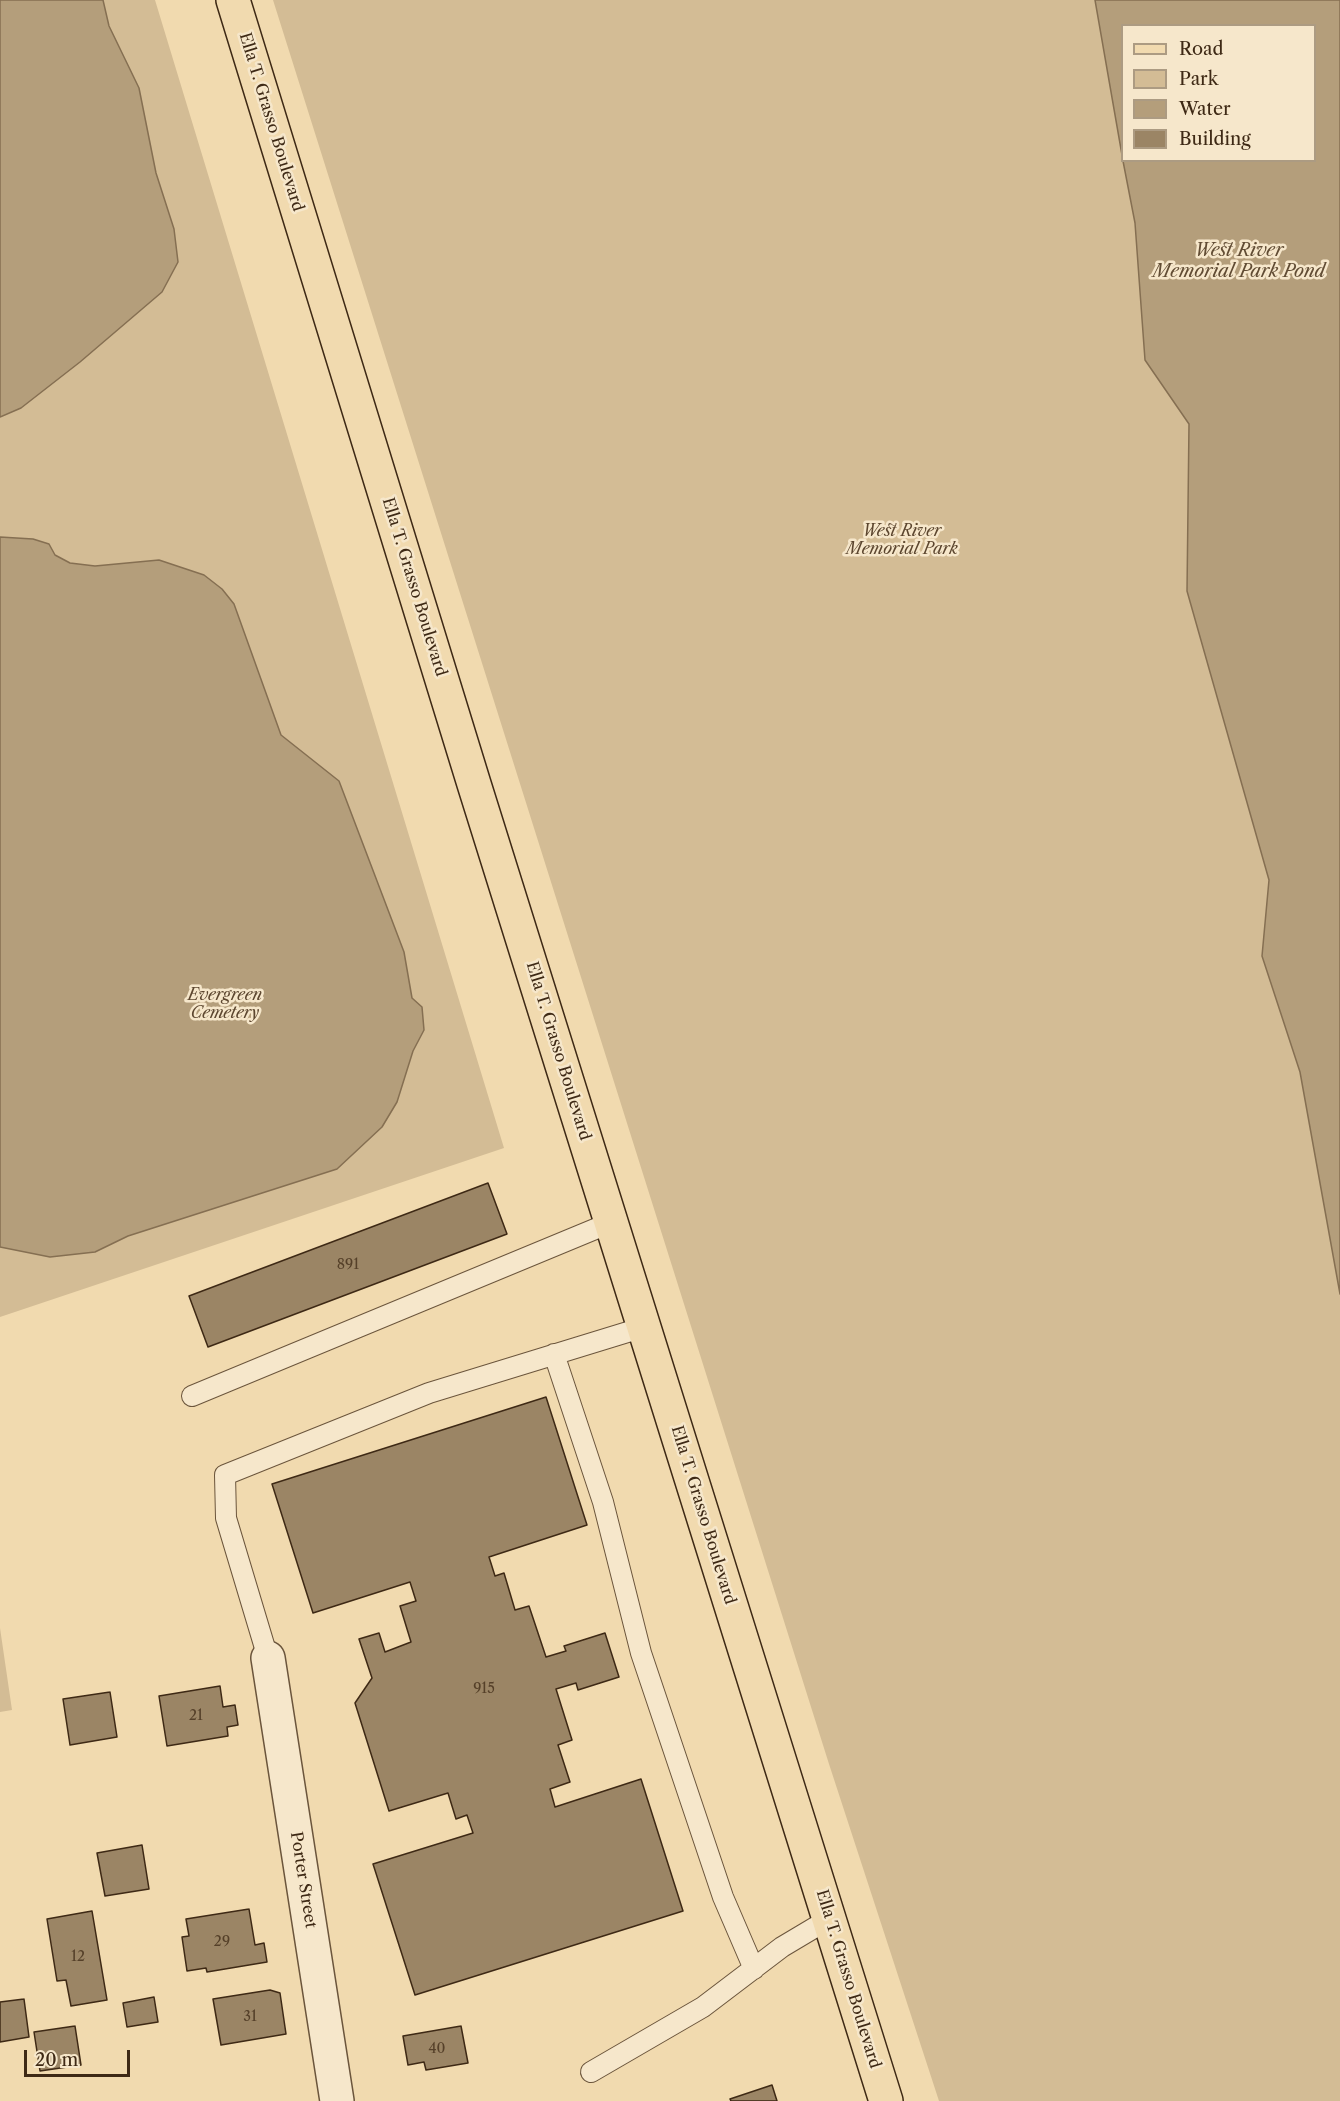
<!DOCTYPE html>
<style>
body{margin:0}
#map{position:relative;width:1340px;height:2101px;overflow:hidden;background:#f1daaf;font-family:"Libre Caslon Text",serif}
canvas{display:block}
.legend{position:absolute;left:1121px;top:24px;width:195px;height:138px;box-sizing:border-box;background:#f6e7cb;border:2px solid #ac9b82;margin:0;padding:8px 10px;list-style:none;font-size:18px;color:#3e2915}
.legend li{display:flex;align-items:center;gap:12px;height:30px}
.legend b{width:30px;border:2px solid #ac9b82}
.scale{position:absolute;left:24px;top:2050px;width:106px;height:27px;box-sizing:border-box;border:3px solid #3e2915;border-top:0;padding-left:8px;font-size:18px;line-height:21px;white-space:nowrap;color:#3e2915;-webkit-text-stroke:4px #f6e7cb;paint-order:stroke}
</style>
<div id="map">
<canvas width="1340" height="2101"></canvas>
<ul class="legend">
<li><b style="height:8px;background:#f1daaf"></b>Road</li>
<li><b style="height:16px;background:#d3bc95"></b>Park</li>
<li><b style="height:16px;background:#b49e7b"></b>Water</li>
<li><b style="height:16px;background:#9b8565"></b>Building</li>
</ul>
<div class="scale">20 m</div>
</div>
<script>
const g = document.querySelector('canvas').getContext('2d');
g.lineJoin = 'round';
function paint(path, color) { g.fillStyle = color; g.fill(path, 'evenodd'); }
const poly = rows => new Path2D(rows.map(r => 'M' + r).join(''));
function trace(path, color, width, dash) { g.strokeStyle = color; g.lineWidth = width; g.lineCap = dash ? 'butt' : 'round'; g.setLineDash(dash || []); g.stroke(path); }
function write(font, color, halo, rows, align = 'center') {
  g.font = font + ' "Libre Caslon Text",serif'; g.lineWidth = 5; g.setLineDash([]); g.textBaseline = 'middle'; g.strokeStyle = halo; g.fillStyle = color; for (const [text, x, y, turn = 0] of rows) {
    g.save(); g.translate(x, y); g.rotate((+turn || 0) * Math.PI / 180); g.textAlign = isNaN(turn) ? turn : align; if (halo) g.strokeText(text, 0, 0); g.fillText(text, 0, 0); g.restore();
  }
}
paint(poly([
 [0,0,155,0,504,1148,0,1317],
 [273,0,1340,0,1340,2101,939,2101,829,1764],
 [1122,26,1314,26,1314,160,1122,160],
 [0,1628,12,1710,0,1712]
]), '#d3bc95');
const water = poly([
 [0,0,103,0,109,26,139,88,156,173,174,229,178,262,162,292,80,362,21,408,0,417,0,0],
 [1095,0,1340,0,1340,1294,1300,1072,1262,956,1269,880,1187,591,1189,424,1145,360,1135,223,1123,161,1314,160,1314,26,1122,26,1122,155,1095,0],
 [0,537,33,539,49,544,55,555,70,563,95,566,159,560,204,575,222,589,234,604,281,735,339,781,404,952,412,998,422,1007,424,1030,413,1051,397,1102,382,1127,337,1169,128,1236,95,1252,50,1257,0,1247,0,537]
]);
paint(water, '#b49e7b');
trace(water, '#856f52', 1.5);
const building = poly([
 [488,1183,507,1234,208,1347,189,1296,488,1183],
 [546,1397,587,1525,489,1557,495,1576,504,1573,515,1610,529,1606,546,1657,566,1651,564,1646,605,1633,619,1677,578,1690,576,1683,556,1689,572,1740,558,1745,570,1782,550,1789,555,1807,641,1779,683,1911,415,1995,373,1864,473,1833,467,1815,456,1819,448,1793,389,1811,355,1703,372,1678,359,1639,379,1633,385,1652,411,1642,400,1606,416,1601,410,1582,313,1613,272,1484,546,1397],
 [220,1686,223,1707,235,1705,238,1725,227,1727,228,1736,167,1746,159,1696,220,1686],
 [110,1692,117,1737,70,1745,63,1699,110,1692],
 [142,1845,149,1889,105,1896,97,1853,142,1845],
 [249,1909,255,1945,264,1943,267,1962,207,1972,206,1968,187,1971,182,1937,189,1936,186,1919,249,1909],
 [92,1911,107,2000,71,2006,66,1980,57,1981,47,1919,92,1911],
 [270,1990,280,1993,286,2034,221,2045,213,1999,270,1990],
 [154,1997,158,2022,127,2027,123,2003,154,1997],
 [24,1999,29,2037,0,2042,0,2002,24,1999],
 [75,2026,81,2065,40,2071,34,2032,75,2026],
 [461,2026,468,2063,426,2070,424,2062,408,2065,403,2036,461,2026],
 [772,2085,777,2101,731,2101,730,2099,772,2085]
]);
paint(building, '#9b8565');
trace(building, '#3e2915', 1.5);
const service = poly([
 [554,1354,603,1502,641,1653,723,1897,754,1969],
 [192,1396,612,1222],
 [268,1658,226,1518,225,1475,429,1393,644,1327],
 [591,2072,703,2007,782,1947,829,1919]
]);
const minor = poly([
 [268,1658,337,2101]
]);
const primary = poly([
 [233,0,474,784,886,2101]
]);
trace(service, '#6b553c', 22);
trace(minor, '#6b553c', 36);
trace(primary, '#3e2915', 36);
trace(service, '#f6e7cb', 20);
trace(minor, '#f6e7cb', 33);
trace(primary, '#f1daaf', 33);
write('14px', '#554029', null, [
 ["891",348,1265],
 ["915",484,1689],
 ["21",196,1716],
 ["29",222,1942],
 ["12",78,1957],
 ["31",250,2017],
 ["40",437,2049]
]);
write('16px', '#3e2915', '#f6e7cb', [
 ["Ella T. Grasso Boulevard",271,122,73],
 ["Ella T. Grasso Boulevard",414,587,73],
 ["Ella T. Grasso Boulevard",558,1051,73],
 ["Ella T. Grasso Boulevard",703,1515,73],
 ["Porter Street",303,1880,81],
 ["Ella T. Grasso Boulevard",848,1979,73]
]);
write('italic 16px', '#5c462f', '#f6e7cb', [
 ["West River",902,531],
 ["Memorial Park",902,549],
 ["Evergreen",225,995],
 ["Cemetery",225,1013]
]);
write('italic 18px', '#614c34', '#f6e7cb', [
 ["West River",1239,251],
 ["Memorial Park Pond",1239,272]
]);
</script>
